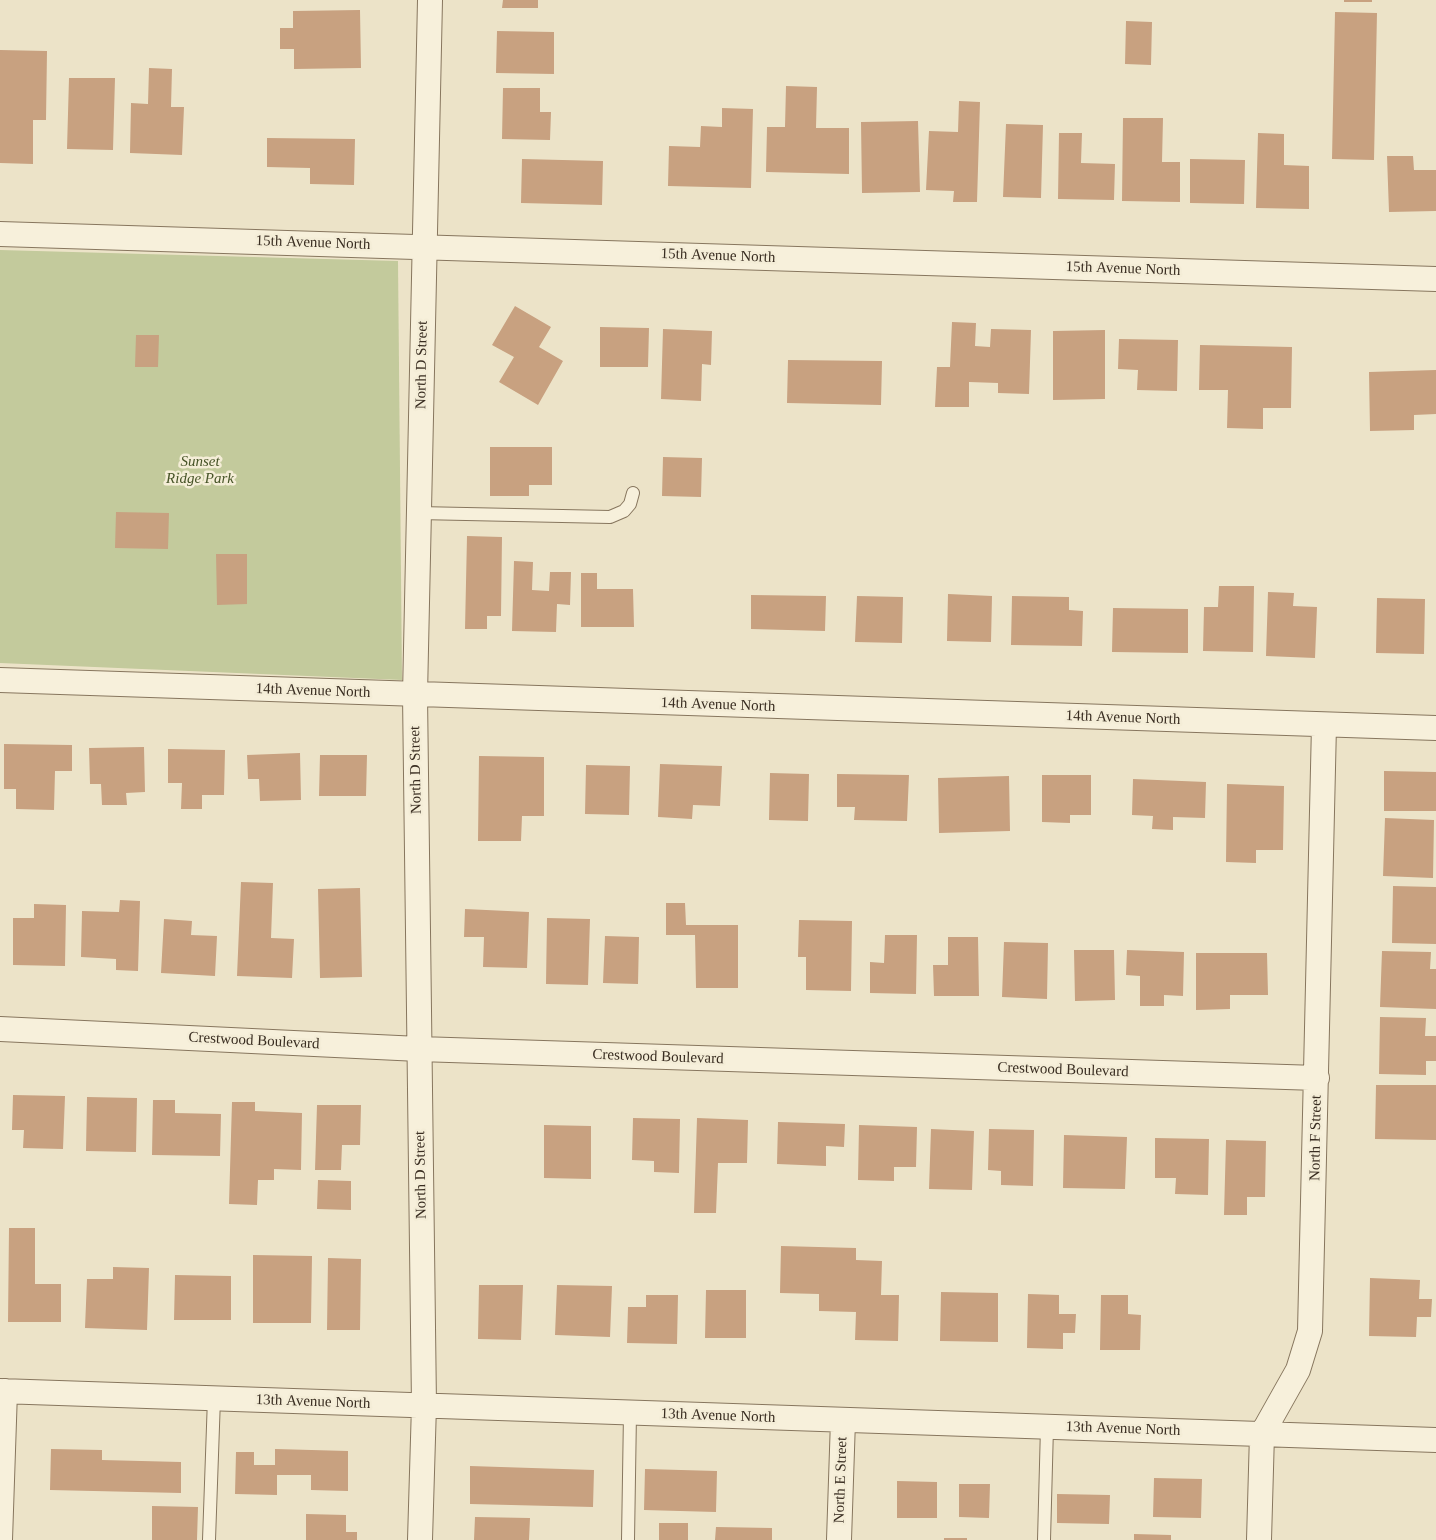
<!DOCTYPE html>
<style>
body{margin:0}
canvas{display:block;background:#ece3c8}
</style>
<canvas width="1436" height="1540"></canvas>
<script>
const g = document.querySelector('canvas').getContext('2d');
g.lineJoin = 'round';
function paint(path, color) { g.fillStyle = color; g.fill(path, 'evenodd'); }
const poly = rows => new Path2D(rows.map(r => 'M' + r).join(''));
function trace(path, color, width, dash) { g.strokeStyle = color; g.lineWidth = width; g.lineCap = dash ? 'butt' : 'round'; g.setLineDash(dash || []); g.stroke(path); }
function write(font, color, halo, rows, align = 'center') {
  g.font = font + ' "Times New Roman",serif'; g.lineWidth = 5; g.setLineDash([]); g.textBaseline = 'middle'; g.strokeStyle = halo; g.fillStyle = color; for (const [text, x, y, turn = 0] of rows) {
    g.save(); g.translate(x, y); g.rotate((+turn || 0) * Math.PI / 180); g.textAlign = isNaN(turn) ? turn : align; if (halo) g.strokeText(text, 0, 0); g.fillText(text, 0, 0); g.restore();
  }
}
paint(poly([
 [0,250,398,261,402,680,0,663]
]), '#c3ca9c');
paint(poly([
 [503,0,538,0,538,8,502,8],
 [1344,0,1372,0,1372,2,1344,2],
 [360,10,361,68,294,69,294,49,280,49,280,28,293,28,293,11],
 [1335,12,1377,13,1374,160,1332,159],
 [1126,21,1152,22,1151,65,1125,64],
 [497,31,554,32,554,74,496,73],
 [0,50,47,51,46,120,33,120,33,164,0,163],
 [149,68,172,69,171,107,184,107,182,155,130,153,131,103,148,104],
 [69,78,115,78,113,150,67,149],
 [786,86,817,87,816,128,849,128,849,174,766,172,767,127,785,127],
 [503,88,540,88,540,112,551,112,550,140,502,139],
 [959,101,980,102,977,202,953,202,954,191,926,190,929,131,958,132],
 [722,108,753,109,751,188,668,186,669,146,700,147,701,126,722,127],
 [1123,118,1163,118,1162,162,1180,162,1180,202,1122,201],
 [918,121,920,192,862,193,861,122],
 [1006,124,1043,125,1041,198,1003,197],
 [1059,133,1082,133,1081,163,1115,164,1114,200,1058,199],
 [1258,133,1284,134,1284,165,1309,166,1309,209,1256,208],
 [267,138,355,139,354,185,310,184,310,168,267,167],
 [1387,156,1413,156,1414,170,1436,170,1436,211,1389,212],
 [522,159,603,161,602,205,521,203],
 [1190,159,1245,160,1244,204,1190,203],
 [515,306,551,327,539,347,563,361,538,405,499,382,514,357,492,345],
 [952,322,976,323,975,346,990,347,991,329,1031,330,1029,394,998,393,998,383,969,382,969,407,935,407,937,367,950,367],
 [600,327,649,328,648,367,600,367],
 [663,329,712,331,711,365,702,364,701,401,661,399],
 [1105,330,1105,399,1053,400,1053,331],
 [136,335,159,335,158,367,135,367],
 [1119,339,1178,340,1177,391,1137,390,1138,370,1118,369],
 [1200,345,1292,347,1291,408,1263,408,1263,429,1227,428,1228,390,1199,390],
 [788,360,882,361,881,405,787,403],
 [1436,370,1436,414,1414,415,1414,430,1370,431,1369,372],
 [490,447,552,447,552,485,529,485,529,496,490,496],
 [663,457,702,458,701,497,662,496],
 [116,512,169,513,168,549,115,548],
 [467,536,502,537,501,616,487,616,487,629,465,629],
 [216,554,247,554,247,604,217,605],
 [514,561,533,562,532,590,549,591,550,572,571,572,570,605,557,604,556,632,512,631],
 [581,573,597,573,597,589,633,589,634,627,581,627],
 [1219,586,1254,586,1253,652,1203,651,1204,607,1218,607],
 [1268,592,1294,593,1293,606,1317,607,1315,658,1266,656],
 [948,594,992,596,991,642,947,641],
 [751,595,826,596,825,631,751,629],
 [857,596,903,597,902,643,855,642],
 [1012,596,1069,597,1069,610,1083,611,1082,646,1011,645],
 [1377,598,1425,599,1424,654,1376,653],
 [1113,608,1188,609,1188,653,1112,652],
 [4,744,72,745,72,771,55,771,54,810,16,809,16,789,4,789],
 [144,747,145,792,126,793,127,805,102,805,101,784,90,784,89,748],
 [168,749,225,750,224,795,202,795,202,809,181,809,182,783,168,783],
 [300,753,301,800,260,801,259,779,248,779,247,755],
 [320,755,367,755,366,796,319,796],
 [479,756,544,757,544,816,522,816,521,841,478,841],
 [660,764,722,766,720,806,693,805,692,819,658,817],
 [586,765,630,766,629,815,585,814],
 [1384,771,1436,772,1436,811,1384,811],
 [770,773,809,774,808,821,769,820],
 [837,774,909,775,907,821,854,820,855,807,837,807],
 [1042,775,1091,775,1091,815,1070,815,1070,823,1042,822],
 [1009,776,1010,831,939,833,938,778],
 [1133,779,1206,782,1205,818,1173,817,1173,830,1152,829,1153,816,1132,815],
 [1227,784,1284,786,1283,850,1256,850,1256,863,1226,862],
 [1385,818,1434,820,1433,878,1383,876],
 [241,882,273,883,271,938,294,939,292,978,237,976],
 [1393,886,1436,887,1436,944,1392,943],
 [360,888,362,977,320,978,318,889],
 [120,900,140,901,138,971,116,970,116,959,81,957,82,911,119,912],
 [666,903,685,903,686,925,738,925,738,988,696,988,695,935,666,935],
 [34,904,66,905,65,966,13,965,13,918,34,918],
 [465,909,529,912,527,968,483,967,484,937,464,937],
 [547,918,590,919,588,985,546,984],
 [164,919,192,921,191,935,217,936,215,976,161,973],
 [799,920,852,921,851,991,806,990,806,957,798,957],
 [885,935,917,935,916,994,870,993,870,962,884,963],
 [605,936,639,937,638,984,603,983],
 [948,937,978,937,979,996,934,996,933,965,948,965],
 [1004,942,1048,943,1047,999,1002,997],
 [1074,950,1114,950,1115,1000,1075,1001],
 [1127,950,1184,952,1183,996,1164,995,1164,1006,1140,1006,1140,976,1126,975],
 [1382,951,1431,952,1430,969,1436,969,1436,1009,1380,1007],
 [1196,953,1267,953,1268,995,1230,995,1230,1009,1196,1010],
 [1380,1017,1426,1018,1425,1036,1436,1036,1436,1061,1426,1061,1426,1075,1379,1074],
 [1376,1085,1436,1085,1436,1140,1375,1139],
 [13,1095,65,1096,63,1149,23,1148,24,1130,12,1130],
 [87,1097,137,1098,136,1152,86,1151],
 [153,1100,175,1100,175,1113,221,1114,220,1156,152,1155],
 [232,1102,255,1102,255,1111,302,1113,301,1170,274,1169,274,1180,258,1180,257,1205,229,1204],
 [317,1105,361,1105,360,1145,342,1145,341,1170,315,1170],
 [633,1118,680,1119,679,1173,654,1172,654,1161,632,1160],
 [697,1118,748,1120,747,1163,718,1163,716,1213,694,1213],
 [778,1122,845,1124,844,1147,826,1146,826,1166,777,1164],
 [544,1125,591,1126,591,1179,544,1178],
 [859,1125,917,1127,916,1167,894,1167,894,1181,858,1180],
 [931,1129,974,1131,972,1190,929,1189],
 [989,1129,1034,1130,1033,1186,1001,1185,1001,1171,988,1170],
 [1064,1135,1127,1137,1125,1189,1063,1188],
 [1155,1138,1209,1139,1208,1195,1175,1194,1176,1178,1155,1178],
 [1226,1140,1266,1141,1265,1197,1247,1197,1247,1215,1224,1215],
 [318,1180,351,1181,351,1210,317,1209],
 [9,1228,35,1228,35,1284,61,1284,61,1322,8,1322],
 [781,1246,856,1248,856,1260,882,1261,881,1295,899,1295,898,1341,855,1340,856,1312,819,1311,819,1294,780,1293],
 [253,1255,312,1256,311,1323,253,1323],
 [328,1258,361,1259,360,1330,327,1330],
 [113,1267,149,1268,147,1330,85,1328,87,1279,113,1279],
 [175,1275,231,1276,231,1320,174,1320],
 [1370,1278,1420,1280,1419,1299,1432,1299,1431,1317,1417,1317,1416,1337,1369,1336],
 [479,1285,523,1285,521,1340,478,1339],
 [557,1285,612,1286,610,1337,555,1335],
 [706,1290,746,1290,746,1338,705,1338],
 [941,1292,998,1293,998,1342,940,1341],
 [1028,1294,1059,1295,1059,1314,1076,1314,1075,1333,1063,1333,1063,1349,1027,1348],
 [646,1295,678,1295,677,1344,627,1343,628,1307,646,1307],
 [1101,1295,1128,1295,1128,1314,1141,1315,1140,1350,1100,1350],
 [51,1449,102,1450,102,1460,181,1462,181,1493,50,1490],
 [275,1449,348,1451,348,1491,311,1490,311,1475,277,1475,277,1495,235,1494,236,1452,254,1452,254,1465,275,1465],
 [470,1466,594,1470,593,1507,470,1504],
 [645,1469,717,1471,716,1512,644,1510],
 [1154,1478,1202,1479,1201,1518,1153,1517],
 [897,1481,937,1482,937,1518,897,1518],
 [959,1484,990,1484,989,1518,959,1517],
 [1057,1494,1110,1495,1109,1524,1057,1523],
 [152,1506,198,1507,197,1540,152,1540],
 [306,1514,346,1515,346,1532,357,1532,357,1540,306,1540],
 [475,1517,530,1518,529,1540,474,1540],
 [659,1523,688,1523,688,1540,659,1540],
 [716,1527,772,1528,772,1540,715,1540],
 [1134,1534,1171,1535,1171,1540,1134,1540],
 [944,1538,967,1538,967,1540,944,1540]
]), '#c8a180');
const service = poly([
 [418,513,610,517,624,511,630,504,633,493],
 [209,1540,214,1398],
 [628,1540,630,1413],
 [1044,1540,1047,1427]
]);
const minor = poly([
 [0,234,1436,279],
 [0,680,1436,728],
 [0,1029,419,1049,1317,1078],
 [0,1391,1436,1440],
 [0,1540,5,1391],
 [420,1540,424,1405,415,695,430,0],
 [839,1540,843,1420],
 [1259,1540,1262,1434,1298,1370,1310,1331,1324,725]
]);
trace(service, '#87765e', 14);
trace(minor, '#87765e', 26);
trace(service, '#f7f0db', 12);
trace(minor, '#f7f0db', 24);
write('15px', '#392d21', '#f4edd7', [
 ["15th Avenue North",313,243,2],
 ["15th Avenue North",718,256,2],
 ["15th Avenue North",1123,269,2],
 ["North D Street",422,365,-89],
 ["14th Avenue North",313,691,2],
 ["14th Avenue North",718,705,2],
 ["14th Avenue North",1123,718,2],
 ["North D Street",416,770,-91],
 ["Crestwood Boulevard",254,1041,3],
 ["Crestwood Boulevard",658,1057,2],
 ["Crestwood Boulevard",1063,1070,2],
 ["North F Street",1316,1138,-89],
 ["North D Street",421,1175,-91],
 ["13th Avenue North",313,1402,2],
 ["13th Avenue North",718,1416,2],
 ["13th Avenue North",1123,1429,2],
 ["North E Street",841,1480,-88]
]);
write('italic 15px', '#475428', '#f4edd7', [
 ["Sunset",200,462],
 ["Ridge Park",200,479]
]);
</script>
